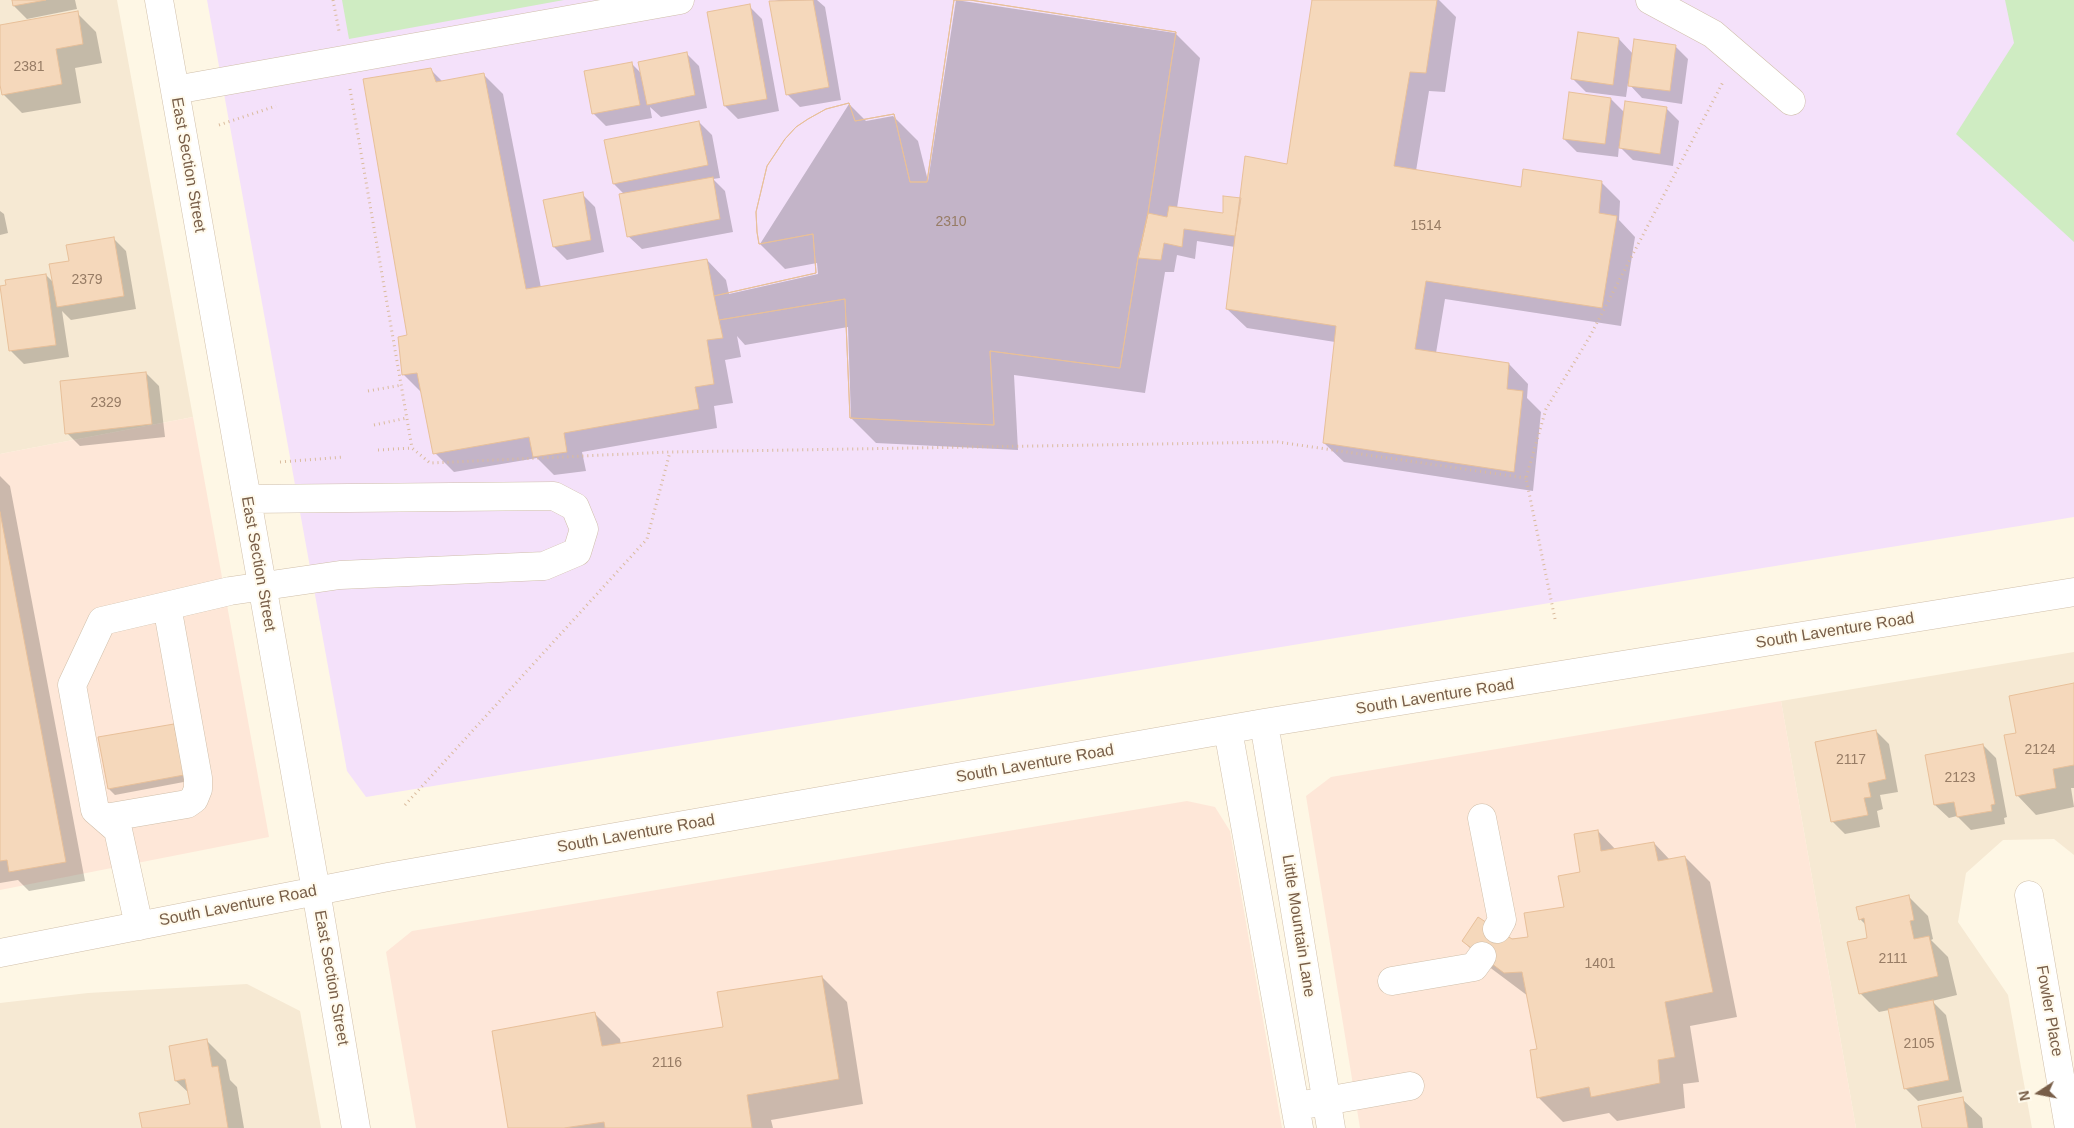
<!DOCTYPE html>
<style>
body{margin:0}
#map{position:relative;width:2074px;height:1128px;overflow:hidden;background:#fef7e5;font-family:Helvetica,sans-serif}
canvas{display:block}
.north{position:absolute;left:2014px;top:1068px;width:50px;height:50px;-webkit-text-stroke:4px #fffaec;paint-order:stroke;rotate:259deg;font-size:14px;font-weight:700;line-height:20px;text-align:center;color:#785e48}
.north::after{content:'';display:block;margin:auto;width:18px;height:22px;background:#785e48;clip-path:polygon(50% 0,100% 100%,50% 72%,0 100%)}
</style>
<div id="map">
<canvas width="2074" height="1128"></canvas>
<div class="north">N</div>
</div>
<script>
const g = document.querySelector('canvas').getContext('2d');
g.lineJoin = 'round';
function paint(path, color) { g.fillStyle = color; g.fill(path, 'evenodd'); }
const poly = rows => new Path2D(rows.map(r => 'M' + r).join(''));
function trace(path, color, width, dash) { g.strokeStyle = color; g.lineWidth = width; g.lineCap = dash ? 'butt' : 'round'; g.setLineDash(dash || []); g.stroke(path); }
function write(font, color, halo, rows, align = 'center') {
  g.font = font + ' Helvetica,sans-serif'; g.lineWidth = 4; g.setLineDash([]); g.textBaseline = 'middle'; g.strokeStyle = halo; g.fillStyle = color; for (const [text, x, y, turn = 0] of rows) {
    g.save(); g.translate(x, y); g.rotate((+turn || 0) * Math.PI / 180); g.textAlign = isNaN(turn) ? turn : align; if (halo) g.strokeText(text, 0, 0); g.fillText(text, 0, 0); g.restore();
  }
}
paint(poly([
 [0,0,117,0,193,417,0,454],
 [2074,652,2074,855,2054,839,2003,840,1966,873,1958,922,2008,995,2032,1128,1856,1128,1781,701],
 [247,984,300,1011,321,1128,0,1128,0,1003,88,993]
]), '#f6e9d3');
paint(poly([
 [193,417,269,837,0,890,0,454],
 [1781,701,1856,1128,1360,1128,1306,796,1331,777],
 [1187,801,1215,807,1230,831,1282,1128,416,1128,386,952,412,931]
]), '#fee7d8');
paint(poly([
 [207,0,2074,0,2074,517,366,797,347,771]
]), '#f4e1fa');
paint(poly([
 [342,0,564,0,349,39],
 [2005,0,2074,0,2074,242,1956,134,2014,43]
]), '#cfecc2');
paint(poly([
 [13,0,75,0,77,9,27,19,14,6],
 [779,0,817,0,825,7,841,100,800,107,787,94,771,2],
 [956,0,1175,33,1200,58,1177,208,1224,214,1241,199,1288,165,1313,0,1439,0,1456,17,1445,92,1429,91,1416,171,1522,188,1601,182,1620,201,1619,220,1635,237,1621,326,1445,299,1436,353,1509,364,1528,384,1527,398,1541,412,1533,491,1344,462,1324,443,1335,342,1247,328,1227,309,1235,247,1197,241,1195,259,1177,255,1174,272,1165,272,1145,393,1014,375,1018,450,876,443,851,418,848,327,745,345,737,336,741,357,725,360,733,403,714,406,717,428,582,452,586,471,554,475,537,458,454,472,435,453,423,394,404,375,430,69,443,82,483,74,503,94,541,288,707,260,726,280,729,294,818,274,817,263,785,269,760,244,849,104,866,121,893,116,918,141,928,181],
 [749,6,762,19,779,111,738,119,725,106],
 [77,13,96,32,102,63,75,68,81,103,22,113,3,94,0,78,0,26],
 [1619,39,1633,54,1675,46,1688,59,1682,104,1642,98,1628,83,1626,97,1586,92,1573,79],
 [686,53,699,66,707,108,661,117,650,107,652,118,606,126,593,113,632,64,641,73],
 [1611,99,1625,113,1666,108,1679,121,1673,166,1633,160,1619,146,1618,157,1577,152,1564,139],
 [699,122,712,135,720,178,713,179,725,191,733,232,642,249,628,236,624,194,614,184,606,141],
 [582,194,595,207,604,252,567,260,554,247],
 [0,211,4,214,8,233,0,235],
 [113,238,126,251,136,309,71,320,62,311,69,357,24,364,11,351,46,275,54,283,71,262],
 [146,373,159,386,165,437,80,446,67,433],
 [0,476,10,486,85,881,29,891,18,880,0,883],
 [2074,685,2074,788,2071,788,2074,807,2036,815,2017,795],
 [174,725,180,731,189,781,115,795,109,789],
 [1876,731,1889,744,1898,792,1880,795,1883,809,1877,811,1880,827,1845,834,1832,821],
 [1983,745,1996,758,2007,817,2004,818,2005,824,1971,830,1957,816,1949,818,1935,805],
 [1598,831,1616,850,1654,843,1670,860,1685,857,1710,882,1737,1017,1690,1026,1699,1082,1683,1084,1685,1108,1617,1121,1609,1113,1563,1122,1538,1097,1538,1050,1528,996,1488,966,1463,941,1530,938,1566,908,1582,873],
 [1909,897,1928,916,1933,939,1931,940,1948,957,1957,995,1932,1001,1946,1015,1962,1092,1918,1101,1905,1088,1889,1010,1879,1012,1860,993,1869,939,1866,925,1860,919],
 [822,977,847,1002,863,1104,771,1120,773,1128,510,1128,595,1014,620,1039,621,1045,724,1028],
 [207,1041,226,1060,230,1080,237,1087,244,1128,143,1128,192,1105,190,1094,176,1081,171,1047],
 [1962,1099,1982,1118,1983,1128,1923,1128]
]), '#0003');
const building = poly([
 [12,0,46,0,13,6,12,0],
 [813,0,829,87,786,95,769,1,813,0],
 [954,0,970,0,1176,32,1148,213,1138,258,1120,368,990,351,994,425,850,418,845,299,719,320,723,338,707,340,714,384,695,387,699,409,564,433,567,452,533,457,529,437,433,454,417,373,402,375,398,337,407,335,363,79,431,68,436,82,484,73,526,289,707,259,714,296,816,273,813,234,759,244,757,232,756,212,767,166,785,139,796,127,808,119,826,109,849,103,855,121,894,114,910,182,927,182,954,0],
 [954,0,970,0,1176,32,1148,213,1138,258,1120,368,990,351,994,425,850,418,845,299,719,320,714,296,816,273,813,234,759,244,757,232,756,212,767,166,785,139,796,127,808,119,826,109,849,103,855,121,894,114,910,182,927,182,954,0],
 [1312,0,1437,0,1426,73,1410,72,1394,166,1521,187,1523,169,1602,181,1599,213,1617,216,1602,308,1426,281,1415,349,1509,363,1507,389,1523,391,1514,472,1323,443,1336,326,1226,309,1245,156,1287,164,1312,0],
 [750,4,767,99,724,106,707,12,750,4],
 [78,11,83,44,56,49,62,84,2,95,0,85,0,25,78,11],
 [1578,32,1619,38,1613,85,1571,79,1578,32],
 [1634,39,1676,45,1670,91,1628,86,1634,39],
 [687,52,695,95,647,105,638,62,687,52],
 [632,62,640,105,592,114,584,71,632,62],
 [1569,92,1611,98,1605,144,1563,139,1569,92],
 [1625,101,1667,107,1660,154,1619,148,1625,101],
 [699,121,708,165,613,184,604,140,699,121],
 [713,177,720,219,627,237,619,194,713,177],
 [583,192,591,240,553,247,543,200,583,192],
 [1223,196,1241,198,1235,236,1184,229,1182,247,1164,243,1161,260,1138,258,1148,213,1167,217,1169,206,1223,213,1223,196],
 [114,237,124,296,57,307,49,264,69,261,66,245,114,237],
 [46,274,56,345,9,351,0,286,6,285,5,280,46,274],
 [146,372,152,424,65,434,60,381,146,372],
 [0,512,66,862,9,872,7,860,0,861,0,512],
 [2074,683,2074,765,2053,769,2056,788,2016,796,2004,735,2016,733,2009,696,2074,683],
 [174,724,184,775,108,789,98,737,174,724],
 [1876,730,1886,779,1868,783,1871,797,1864,798,1868,815,1831,822,1815,742,1876,730],
 [1983,744,1995,804,1991,805,1992,811,1957,817,1954,802,1934,805,1925,755,1983,744],
 [1598,830,1601,851,1654,842,1658,861,1685,856,1713,992,1665,1002,1675,1057,1658,1060,1660,1083,1591,1097,1589,1087,1537,1098,1530,1050,1537,1049,1522,972,1504,973,1462,941,1478,917,1512,939,1528,937,1524,913,1564,907,1558,876,1580,872,1574,834,1598,830],
 [1909,895,1914,920,1910,921,1914,939,1929,936,1938,976,1859,994,1847,942,1867,938,1864,918,1859,920,1856,907,1909,895],
 [822,976,839,1079,747,1095,752,1128,605,1128,604,1122,564,1128,508,1128,492,1031,595,1012,602,1046,723,1027,717,992,822,976],
 [1933,1000,1949,1080,1904,1089,1888,1009,1933,1000],
 [207,1039,212,1067,218,1066,228,1128,142,1128,139,1113,190,1104,185,1079,175,1081,169,1046,207,1039],
 [1963,1097,1968,1128,1922,1128,1918,1106,1963,1097]
]);
paint(building, '#f5d8bb');
trace(building, '#e8c09a', 1);
const minor = poly([
 [159,0,316,891,356,1128],
 [1650,0,1713,34,1791,101],
 [175,90,680,0],
 [1264,723,1331,1128],
 [1228,730,1299,1128],
 [105,818,187,804,194,799,198,789,198,778,167,606],
 [1482,818,1502,920,1497,929],
 [2029,895,2069,1128],
 [139,926,118,830,95,810,72,685,102,621,230,591,340,575,544,566,577,552,584,529,575,507,554,496,247,499],
 [0,953,388,877,1264,723,2074,592],
 [1392,981,1474,967,1482,956],
 [1309,1104,1410,1086]
]);
trace(minor, '#d0bfaa', 29);
trace(poly([
 [333,0,339,31],
 [350,89,412,448],
 [219,125,276,106],
 [368,391,402,385],
 [374,425,407,418],
 [378,450,412,448,430,463,670,452,1278,442,1526,478],
 [280,462,344,457],
 [1555,619,1526,478,1546,409,1589,338,1723,82],
 [405,805,647,539,670,452]
]), '#dabb9d', 3, [1, 4]);
trace(minor, '#fff', 28);
write('14px', '#977c65', null, [
 ["2381",29,67],
 ["2310",951,222],
 ["1514",1426,226],
 ["2379",87,280],
 ["2329",106,403],
 ["2124",2040,750],
 ["2117",1851,760],
 ["2123",1960,778],
 ["2111",1893,959],
 ["1401",1600,964],
 ["2105",1919,1044],
 ["2116",667,1063]
]);
write('16px', '#785e48', '#fffaec', [
 ["East Section Street",188,165,80],
 ["East Section Street",258,564,80],
 ["South Laventure Road",1835,631,-9],
 ["South Laventure Road",1435,697,-9],
 ["South Laventure Road",1035,764,-10],
 ["South Laventure Road",636,834,-10],
 ["South Laventure Road",238,906,-11],
 ["Little Mountain Lane",1298,926,81],
 ["East Section Street",331,978,80],
 ["Fowler Place",2049,1011,80]
]);
</script>
